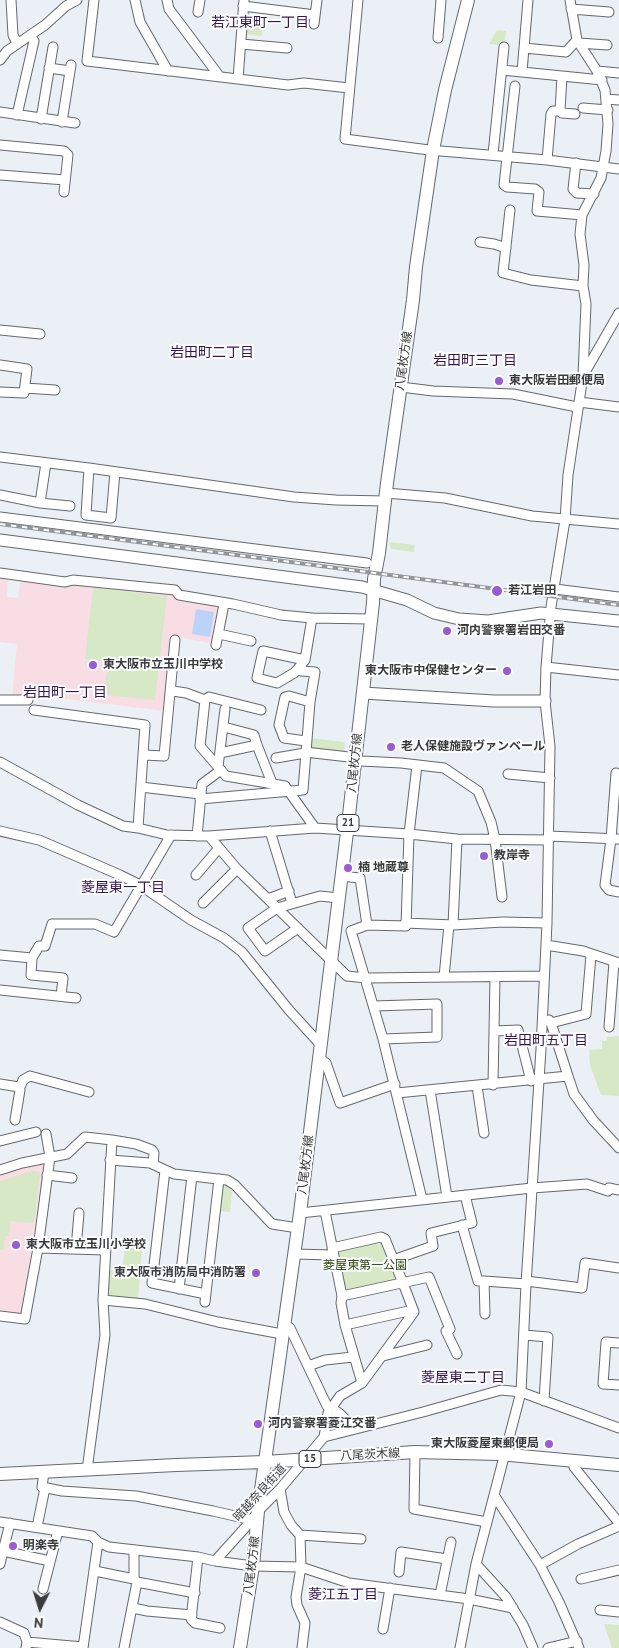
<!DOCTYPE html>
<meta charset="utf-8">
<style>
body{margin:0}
#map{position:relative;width:619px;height:1648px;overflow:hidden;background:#ebf0f6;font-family:"PT Sans",sans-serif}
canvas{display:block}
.north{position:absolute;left:15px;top:1583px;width:50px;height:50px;-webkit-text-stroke:4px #fcfdfe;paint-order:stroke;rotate:185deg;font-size:14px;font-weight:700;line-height:20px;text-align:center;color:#393b3d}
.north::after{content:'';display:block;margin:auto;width:18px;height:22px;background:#393b3d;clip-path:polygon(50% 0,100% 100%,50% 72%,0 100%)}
</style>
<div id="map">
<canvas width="619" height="1648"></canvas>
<div class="north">N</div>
</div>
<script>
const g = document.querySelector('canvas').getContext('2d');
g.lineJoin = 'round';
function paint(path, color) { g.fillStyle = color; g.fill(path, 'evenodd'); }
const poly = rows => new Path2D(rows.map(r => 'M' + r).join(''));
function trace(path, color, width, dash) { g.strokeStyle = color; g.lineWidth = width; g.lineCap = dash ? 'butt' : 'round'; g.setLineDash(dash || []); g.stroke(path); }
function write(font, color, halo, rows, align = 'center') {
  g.font = font + ' "PT Sans","Noto Sans JP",sans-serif'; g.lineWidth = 4; g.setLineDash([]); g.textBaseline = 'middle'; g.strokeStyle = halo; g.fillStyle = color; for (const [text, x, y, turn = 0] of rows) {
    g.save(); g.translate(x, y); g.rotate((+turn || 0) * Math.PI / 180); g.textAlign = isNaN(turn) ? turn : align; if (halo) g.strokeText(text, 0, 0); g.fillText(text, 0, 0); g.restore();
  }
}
paint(poly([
 [0,576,8,577,7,597,18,598,21,578,28,579,34,582,65,586,73,582,174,592,221,605,215,644,173,636,165,711,33,695,12,697,17,644,0,642],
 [44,1164,21,1317,0,1314,0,1176,31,1166]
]), '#f8dee4');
paint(poly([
 [244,22,263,24,262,36,243,34],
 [497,30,506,31,504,46,489,44],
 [389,542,415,545,414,552,391,549],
 [93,588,167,596,155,700,104,695,108,662,85,659],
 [308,738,345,742,344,754,307,750],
 [619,1036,619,1096,601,1095,590,1065,589,1050,602,1049,602,1041,607,1041,607,1037],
 [32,1171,40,1172,34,1223,11,1221,9,1236,5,1236,4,1250,0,1250,0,1181],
 [221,1184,227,1186,232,1191,230,1212,218,1211],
 [380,1241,383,1243,397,1278,393,1284,344,1291,336,1255,338,1250],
 [125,1246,142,1248,138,1302,104,1299,106,1270,122,1271],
 [604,1624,619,1625,619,1648,612,1648]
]), '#d7e8c6');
paint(poly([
 [196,609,214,612,210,637,192,634]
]), '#bbd3f8');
const street = poly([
 [11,0,13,35,17,43],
 [94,0,87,61,288,85,304,83,349,88],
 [135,0,140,22,168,71],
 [167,0,169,9,220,77],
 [358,0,345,139,429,150,547,160,619,169],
 [243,6,315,15],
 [571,9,609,12],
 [198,12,200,0],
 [314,24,317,0],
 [438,38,441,0],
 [579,43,607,45],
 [241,44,287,48],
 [524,48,566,52,577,40],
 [0,60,7,51,45,25,66,6,77,0],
 [49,68,70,71],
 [502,70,602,80],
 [597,71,619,73],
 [522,72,528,0],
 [238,79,244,0],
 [515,86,504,185,507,187,535,189,539,192,537,211,582,215],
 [606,99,619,100],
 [583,108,608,110],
 [560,111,562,113,575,114],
 [0,112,75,123],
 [17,115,34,41,30,35],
 [41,119,53,47],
 [62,122,71,65],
 [0,145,64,151,68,155,64,192],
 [493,154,504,47],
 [547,160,551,114,553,111,560,111,562,76],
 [576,163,573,189,577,193,594,194],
 [0,175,65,180],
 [510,210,503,273,531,280,583,286],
 [480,242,494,244,506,248],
 [0,330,40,334],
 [0,365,27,369,24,393,0,392],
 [584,374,619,313],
 [401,387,433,391,513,394,577,407],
 [25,388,55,390],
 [579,402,619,407],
 [0,457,89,468,294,497,336,500,385,501],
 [89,468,86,515,111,518,115,472],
 [386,493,445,498,532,516,619,524],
 [0,495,40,503,70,506],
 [40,503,46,463],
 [0,517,367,563],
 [0,573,65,582,73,580,175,590,179,595,233,604,281,615,312,618],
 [555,589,619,597],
 [219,634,251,641],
 [216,645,224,604],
 [305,660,263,651,257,678,277,683,294,673,297,670,305,660,312,618,371,619],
 [546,667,619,675],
 [297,670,302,671,315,672,310,702],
 [173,691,186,693,205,700,200,746,226,776,285,786,315,828],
 [0,700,28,700],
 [205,700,209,697,261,710],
 [34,710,145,725,138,828],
 [224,727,254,735,257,745,272,783],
 [305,752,349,757,361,761,401,763,444,768,478,791,491,822,495,839,502,897],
 [220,753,257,745],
 [144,755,164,756,175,640],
 [276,758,305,753],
 [0,762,78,805,123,826,138,828,167,835,209,836,315,828,409,834,457,839,549,840],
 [218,767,225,709],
 [616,773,611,839,605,885,609,890,619,892],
 [508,774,550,778],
 [141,787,200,794],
 [200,799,303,790,310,702,289,696,285,697,279,725,284,738,306,741],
 [0,831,39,840,120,875,140,885,191,920,224,938,242,952,289,1010,320,1044],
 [270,831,292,903],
 [197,836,202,784,221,770],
 [209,836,237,869,347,976,366,978,544,976],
 [549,836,619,839],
 [196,875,219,848],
 [341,876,360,878,367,925,406,926,409,834,417,765],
 [268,899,289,891],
 [203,903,237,869],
 [405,923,453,925,503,922,547,923],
 [367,925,351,931,383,1039,422,1199],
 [453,925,457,839],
 [298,928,265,951,248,928,277,908,320,896,339,898],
 [546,945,583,951,619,963],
 [0,955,32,958,39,946,45,946,52,924,95,924,114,932,171,835],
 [32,958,31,975,63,978,61,996],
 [444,977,449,925],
 [0,990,76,998],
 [374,1006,437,1004,437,1037,383,1039],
 [549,1020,551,1023,568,1076],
 [551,1023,586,1014,591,955],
 [609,1027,614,962],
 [494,1031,518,1030,531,1081],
 [318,1061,323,1061,326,1063,340,1103,395,1084],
 [0,1084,19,1087,20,1090,15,1120],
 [493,1085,495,977],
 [477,1086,484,1133],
 [19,1087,21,1085,23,1080,30,1076,89,1092],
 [430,1090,447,1197],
 [397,1093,568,1076,574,1094,593,1120,619,1148],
 [112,1140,136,1144,152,1150,154,1153,153,1164],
 [0,1141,36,1132],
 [110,1160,150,1163,174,1174,227,1180,235,1185,272,1224,298,1228],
 [0,1170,22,1163,67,1154,85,1137,112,1140,103,1300,105,1335,87,1470],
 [165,1170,152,1283,206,1294],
 [47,1175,72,1178],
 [300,1213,532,1188,587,1184,608,1191,609,1188,619,1190],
 [462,1225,478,1281,484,1281,485,1314],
 [38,1248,105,1250],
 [332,1248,381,1237,385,1239,403,1283,414,1312,362,1383],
 [76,1249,79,1213],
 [294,1254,333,1255],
 [393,1260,433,1246,431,1233,472,1223,465,1195],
 [484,1281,526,1284],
 [526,1281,582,1288,585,1263,619,1268],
 [179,1289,192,1176],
 [342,1296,429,1277,450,1329,446,1331,457,1354],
 [103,1300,145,1304,218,1322,282,1334],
 [205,1302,219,1179],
 [0,1316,25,1319,38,1248,50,1157,46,1134],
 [283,1323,290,1328,308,1366],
 [345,1325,413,1310],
 [524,1335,548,1337,544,1401],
 [619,1343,606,1342,603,1384,619,1385],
 [383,1356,427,1345],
 [353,1357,325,1360,308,1366,327,1406,339,1413,355,1429],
 [324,1437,328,1413,340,1396,362,1383,345,1325,341,1303,342,1296,325,1211],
 [415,1452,414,1509,487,1522],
 [574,1461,574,1467,619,1523],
 [44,1472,42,1487,62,1491,136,1496,213,1511,252,1520],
 [280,1489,284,1512,291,1525,300,1535,301,1567,296,1597,297,1605,305,1623,302,1648],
 [494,1495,540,1565,559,1602,579,1648],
 [0,1522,92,1536,98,1542,109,1547,198,1557,215,1561,253,1566,301,1567,349,1583,469,1599,513,1608],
 [10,1523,3,1551,50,1561],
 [37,1527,45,1488],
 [300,1535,361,1539],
 [198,1557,191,1619,195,1623,220,1628],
 [215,1561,252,1520,258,1511,280,1489,324,1437,423,1412,501,1390,521,1392,619,1428],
 [0,1564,3,1551],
 [476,1564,506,1597,523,1625,533,1648],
 [540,1565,578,1544,619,1526],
 [95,1571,134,1579],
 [399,1572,401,1552,447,1559],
 [581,1579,619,1570],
 [137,1582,195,1593],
 [43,1589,58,1531],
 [440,1595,451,1542],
 [133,1608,147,1611,192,1615],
 [600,1610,619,1612],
 [0,1622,24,1633,27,1642,26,1648],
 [383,1629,390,1588],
 [27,1642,83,1647],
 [83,1648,98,1542],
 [124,1648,137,1582,134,1579,134,1550],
 [460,1648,476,1564,521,1392,526,1284,541,1049,547,923,550,746,545,701,546,667,551,607,565,520,568,475,583,376,586,304,583,286,584,265,580,234,582,215,601,178,606,151,608,124,605,90,597,71,577,40,570,0],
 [548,1648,577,1641]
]);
const secondary = poly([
 [0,540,362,587,407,600,434,613,459,619,488,621,541,613,619,621],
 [363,693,494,701,545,701]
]);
const primary = poly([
 [0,1474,176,1465,265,1462,415,1452,499,1454,619,1465],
 [240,1648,253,1566,258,1511,300,1213,348,824,373,603,374,579,379,553,387,483,413,300,416,267,433,150,445,90,468,0]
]);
trace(street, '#65686e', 11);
trace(secondary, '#65686e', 13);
trace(primary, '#65686e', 14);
trace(street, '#fff', 9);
trace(secondary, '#fff', 11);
trace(primary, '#fff', 12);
const rail = poly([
 [0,524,619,605]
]);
trace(rail, '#929599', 4);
trace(rail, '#fcfdfe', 2, [5.5]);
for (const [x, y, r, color] of [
 [499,381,5,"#985bd2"],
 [497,591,6,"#985bd2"],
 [447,631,5,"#985bd2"],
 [93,665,5,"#985bd2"],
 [507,671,5,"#985bd2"],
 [391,747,5,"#985bd2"],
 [484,856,5,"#985bd2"],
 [348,868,5,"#985bd2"],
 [16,1245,5,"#985bd2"],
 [256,1273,5,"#985bd2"],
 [258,1424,5,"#985bd2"],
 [549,1444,5,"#985bd2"],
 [13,1546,5,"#985bd2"]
]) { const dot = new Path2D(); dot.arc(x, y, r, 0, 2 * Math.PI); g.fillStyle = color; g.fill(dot); trace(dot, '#fcfdfe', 2); }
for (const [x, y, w] of [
 [348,823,22],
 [310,1459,22]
]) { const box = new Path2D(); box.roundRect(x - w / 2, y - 8.5, w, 17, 4); g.fillStyle = '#fcfdfe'; g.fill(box); trace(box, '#393b3d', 1); }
write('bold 11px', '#393b3d', null, [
 ["21",348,823],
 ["15",310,1459]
]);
write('12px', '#393b3d', '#fcfdfe', [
 ["八尾枚方線",404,361,-82],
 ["八尾枚方線",355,763,-84],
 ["八尾枚方線",306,1165,-83],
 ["八尾茨木線",370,1455,-3],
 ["暗越奈良街道",260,1493,-48],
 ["八尾枚方線",252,1566,-83]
]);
write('bold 12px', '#393b3d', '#fcfdfe', [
 ["東大阪岩田郵便局",509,381],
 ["若江岩田",508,591],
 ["河内警察署岩田交番",457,631],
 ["東大阪市立玉川中学校",103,665],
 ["東大阪市中保健センター",497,671,"right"],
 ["老人保健施設ヴァンベール",401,747],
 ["教岸寺",494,856],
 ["楠 地蔵尊",358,868],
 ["東大阪市立玉川小学校",26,1245],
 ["東大阪市消防局中消防署",246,1273,"right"],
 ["河内警察署菱江交番",268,1424],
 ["東大阪菱屋東郵便局",539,1444,"right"],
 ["明楽寺",23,1546]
], 'left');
write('12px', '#2f450f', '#fcfdfe', [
 ["菱屋東第一公園",365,1266]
]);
write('14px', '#351750', '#fcfdfe', [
 ["若江東町一丁目",260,23],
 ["岩田町二丁目",212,353],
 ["岩田町三丁目",475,361],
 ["岩田町一丁目",65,693],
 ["菱屋東一丁目",123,888],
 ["岩田町五丁目",546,1041],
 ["菱屋東二丁目",463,1378],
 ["菱江五丁目",343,1595]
]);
</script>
